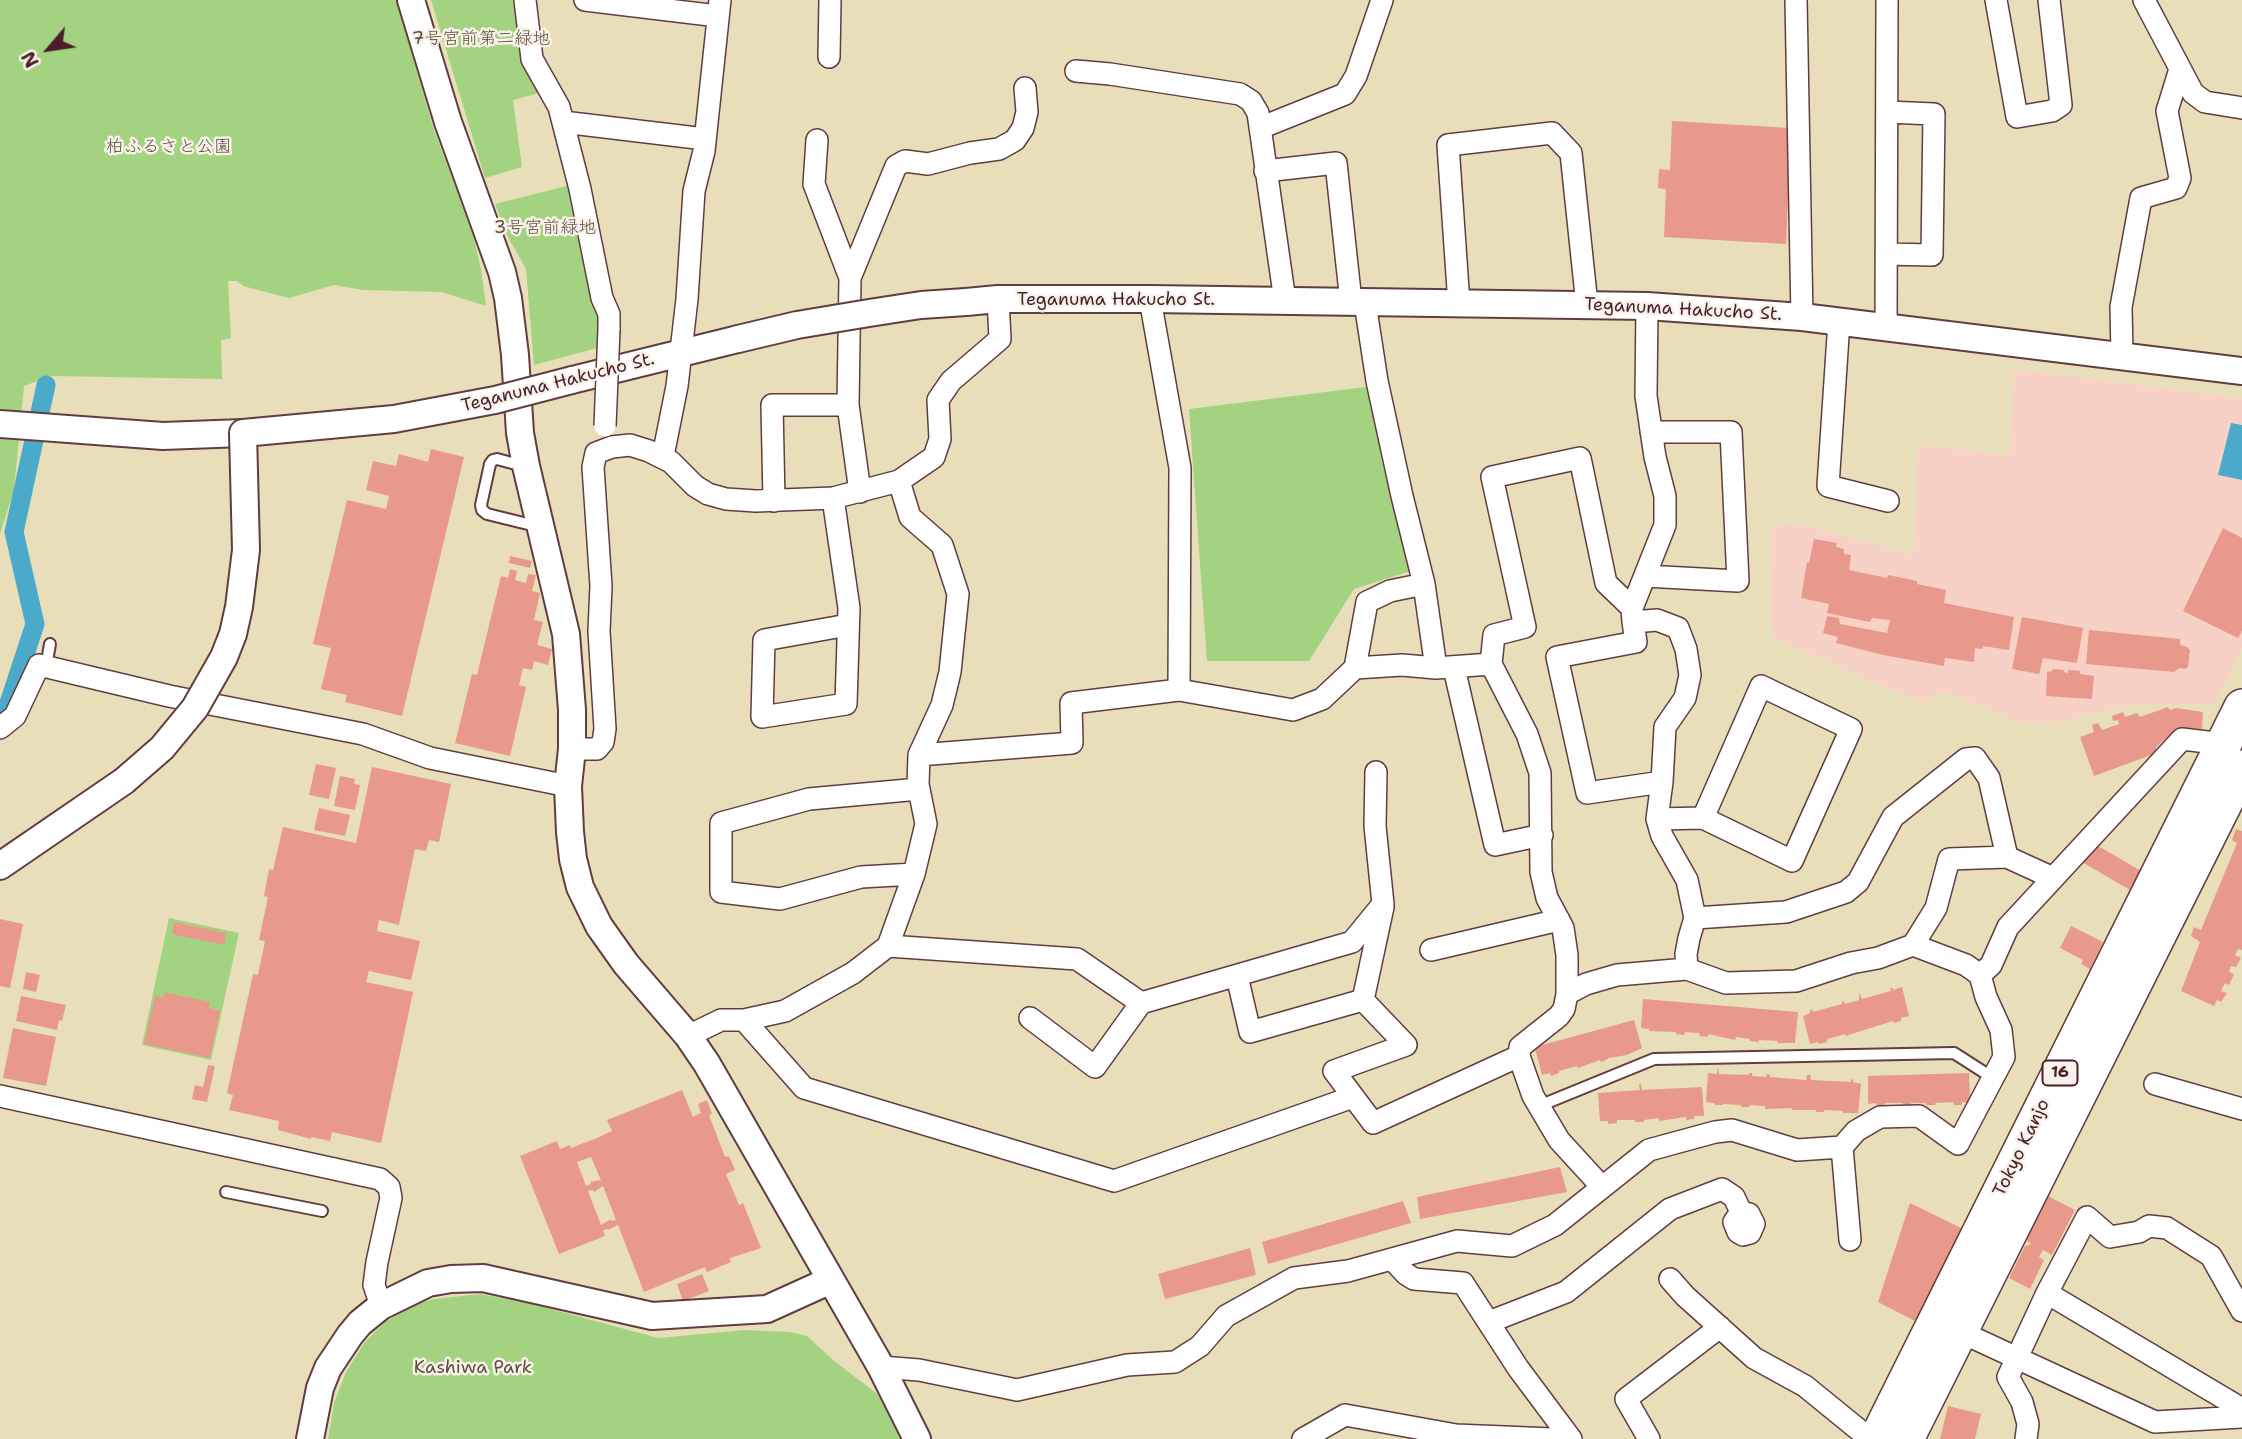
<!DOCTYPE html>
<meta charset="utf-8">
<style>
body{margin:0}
#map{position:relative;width:2242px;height:1439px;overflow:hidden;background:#e8dfba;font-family:"Shantell Sans",sans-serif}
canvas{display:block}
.north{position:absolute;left:14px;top:14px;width:70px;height:70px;-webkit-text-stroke:5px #f7f3e8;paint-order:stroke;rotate:241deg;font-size:19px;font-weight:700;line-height:28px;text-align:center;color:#4a1f2b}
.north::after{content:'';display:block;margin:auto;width:24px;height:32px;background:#4a1f2b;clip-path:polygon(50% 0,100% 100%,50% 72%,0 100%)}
</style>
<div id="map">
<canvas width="2242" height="1439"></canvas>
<div class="north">N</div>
</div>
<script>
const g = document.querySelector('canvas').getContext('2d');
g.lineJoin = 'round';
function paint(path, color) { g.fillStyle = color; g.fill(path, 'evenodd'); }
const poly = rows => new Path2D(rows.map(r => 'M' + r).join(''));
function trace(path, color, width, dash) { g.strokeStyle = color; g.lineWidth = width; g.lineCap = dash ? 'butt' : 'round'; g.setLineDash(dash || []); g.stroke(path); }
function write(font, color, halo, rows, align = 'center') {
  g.font = font + ' "Shantell Sans","Klee One",sans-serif'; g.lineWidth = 5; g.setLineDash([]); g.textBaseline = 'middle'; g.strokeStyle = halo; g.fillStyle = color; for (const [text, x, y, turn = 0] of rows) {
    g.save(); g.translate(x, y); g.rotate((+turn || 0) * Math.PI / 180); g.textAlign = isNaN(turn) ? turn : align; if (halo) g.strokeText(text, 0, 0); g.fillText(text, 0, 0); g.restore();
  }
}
paint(poly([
 [2015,369,2239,398,2242,400,2242,649,2214,704,2132,704,2066,720,2046,723,2019,722,1946,691,1922,703,1772,637,1770,527,1787,524,1804,525,1914,555,1918,445,2009,455]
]), '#f7d1c6');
paint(poly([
 [0,0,396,0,433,127,473,235,481,269,486,306,442,292,363,290,334,285,289,298,243,286,237,281,228,281,231,338,221,340,222,379,51,376,24,386,14,490,0,534],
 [431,0,516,0,543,92,513,100,522,167,485,178],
 [574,184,601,309,597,348,534,365,526,269,508,237,495,204],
 [1374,386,1411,571,1354,589,1309,661,1207,661,1189,409],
 [169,918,239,933,211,1060,142,1045],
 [480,1294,532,1304,658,1338,745,1330,790,1332,807,1336,833,1360,876,1393,896,1419,904,1439,328,1439,334,1403,346,1372,365,1342,385,1322,417,1304,434,1299]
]), '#a3d381');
paint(poly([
 [2231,423,2242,425,2242,480,2218,475]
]), '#4baaca');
trace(poly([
 [0,713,8,706,35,624,14,532,46,385]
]), '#4baaca', 19);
paint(poly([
 [1672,121,1791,128,1786,244,1664,237,1666,189,1658,188,1659,169,1670,170],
 [431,449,464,457,402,716,345,702,347,695,321,689,331,648,313,644,347,500,386,509,389,496,366,490,373,461,396,466,399,454,428,462],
 [2223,528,2242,538,2242,631,2238,638,2183,611],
 [1814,539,1837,543,1836,547,1844,549,1844,554,1851,555,1849,570,1887,578,1888,575,1917,581,1917,584,1946,590,1944,603,2014,617,2009,650,1983,646,1983,649,1975,648,1974,662,1945,658,1944,666,1883,655,1836,643,1838,637,1823,633,1827,616,1839,618,1840,624,1887,633,1890,620,1872,618,1870,622,1827,613,1829,604,1801,598,1807,562,1809,563],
 [510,556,532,561,530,568,509,563],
 [510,569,517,571,515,580,526,583,528,574,536,575,532,591,540,593,534,620,543,622,537,645,552,649,548,665,534,661,532,670,523,668,519,685,526,687,510,756,455,743,472,674,477,675,501,576,508,578],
 [2022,617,2083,628,2077,663,2043,658,2039,674,2012,669],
 [2089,630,2180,639,2180,645,2187,647,2190,650,2188,667,2185,669,2179,668,2174,672,2086,664],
 [2053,669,2064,670,2064,672,2068,673,2068,670,2080,671,2080,674,2094,676,2092,699,2046,696,2047,672,2052,671],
 [2168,707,2170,710,2176,708,2203,712,2202,729,2178,728,2156,747,2156,751,2151,755,2094,776,2080,737,2094,732,2092,725,2098,723,2102,730,2119,724,2118,720,2113,721,2112,716,2123,712,2125,717,2137,713,2140,717],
 [316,764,336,768,329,799,309,795],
 [372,767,451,784,439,842,429,840,426,851,415,849,399,925,379,920,377,931,420,941,411,980,369,971,366,982,413,992,381,1143,332,1132,330,1141,311,1137,311,1139,278,1130,279,1121,229,1110,233,1095,227,1093,253,974,258,975,265,941,259,940,268,897,264,896,269,869,273,870,283,827,356,843],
 [340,776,355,779,354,784,360,785,355,810,334,806],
 [319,808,350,815,345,836,314,830],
 [2236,829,2242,831,2242,950,2238,949,2235,955,2241,958,2236,967,2231,966,2229,972,2234,974,2229,985,2225,983,2221,991,2227,993,2221,1002,2217,1000,2214,1006,2181,991,2200,942,2191,936,2194,927,2201,930,2237,843,2232,840],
 [2093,843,2141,871,2130,890,2082,862],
 [0,919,23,924,10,988,0,986],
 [174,922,226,933,224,945,172,934],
 [2071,926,2103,942,2090,969,2081,964,2083,960,2060,948],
 [26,972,40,975,36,992,23,989],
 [1902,987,1909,1016,1901,1018,1901,1021,1894,1023,1893,1021,1845,1036,1845,1034,1827,1039,1827,1042,1819,1044,1818,1042,1810,1044,1803,1016,1810,1013,1810,1011,1812,1009,1813,1012,1842,1004,1842,1002,1844,1001,1845,1004,1859,1000,1859,993,1862,999,1891,991,1890,988,1893,988,1893,990],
 [164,992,210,1002,209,1008,220,1011,210,1058,144,1044,155,996,163,998],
 [21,996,66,1005,62,1021,59,1020,57,1030,16,1021],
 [1643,999,1798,1012,1795,1043,1777,1043,1778,1041,1759,1040,1759,1042,1750,1041,1750,1039,1736,1037,1735,1040,1708,1034,1708,1037,1699,1036,1700,1033,1685,1032,1684,1035,1676,1034,1676,1032,1649,1031,1649,1029,1641,1028],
 [1634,1020,1642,1048,1627,1055,1608,1058,1608,1059,1601,1062,1600,1060,1578,1068,1577,1066,1559,1071,1559,1073,1551,1076,1550,1073,1542,1075,1535,1048,1541,1043,1542,1045],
 [13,1028,56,1037,46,1086,3,1078],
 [208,1065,215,1066,207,1102,192,1099,195,1085,203,1087],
 [1718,1067,1719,1074,1749,1075,1749,1073,1752,1073,1752,1076,1766,1077,1767,1074,1770,1075,1770,1077,1806,1080,1807,1075,1810,1075,1811,1080,1851,1082,1851,1080,1854,1079,1853,1082,1861,1084,1858,1113,1843,1113,1843,1111,1824,1110,1824,1112,1816,1112,1816,1110,1792,1110,1792,1108,1765,1109,1765,1106,1750,1105,1749,1107,1741,1107,1741,1105,1723,1104,1723,1105,1715,1105,1714,1103,1706,1102,1708,1073,1717,1074],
 [1969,1073,1970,1103,1962,1102,1962,1105,1954,1105,1953,1102,1935,1103,1936,1105,1926,1105,1926,1103,1911,1103,1911,1105,1903,1106,1903,1103,1885,1103,1884,1106,1877,1105,1876,1103,1868,1104,1868,1076],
 [1639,1084,1641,1084,1642,1090,1702,1087,1704,1116,1695,1116,1694,1119,1686,1120,1686,1117,1659,1121,1659,1118,1644,1120,1644,1122,1635,1122,1635,1120,1617,1120,1617,1123,1608,1124,1608,1121,1600,1121,1598,1093,1640,1090],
 [682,1090,693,1117,701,1113,698,1104,707,1100,712,1114,709,1115,725,1157,729,1156,735,1170,726,1174,739,1205,743,1203,761,1248,730,1258,731,1262,707,1272,705,1267,644,1292,618,1225,608,1230,608,1229,603,1230,605,1236,559,1254,520,1156,557,1141,560,1149,570,1145,571,1148,597,1138,612,1131,607,1120],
 [591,1157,601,1180,590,1182,591,1184,586,1186,577,1162],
 [603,1186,616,1220,611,1221,611,1219,601,1225,588,1191,593,1190,594,1192],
 [1560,1167,1567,1192,1420,1219,1417,1197],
 [2046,1195,2075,1210,2052,1255,2043,1250,2039,1257,2044,1260,2030,1289,2009,1278,2025,1246,2031,1244,2025,1239],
 [1403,1201,1411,1223,1268,1264,1262,1242],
 [1910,1203,1963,1229,1917,1322,1878,1302],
 [1250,1248,1256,1275,1165,1299,1158,1274],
 [702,1274,709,1291,683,1301,677,1284],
 [1948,1406,1981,1414,1975,1439,1940,1439]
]), '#e9988c');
const service = poly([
 [523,466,497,459,493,460,490,464,481,505,482,510,487,514,540,527],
 [46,667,50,644],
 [1539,1106,1654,1059,1954,1053,1993,1078],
 [226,1192,322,1211]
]);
const minor = poly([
 [525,0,532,59,559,107,580,189,602,298,609,314,609,329],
 [585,0,718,16],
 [1796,0,1802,317],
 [1996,0,2017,117,2052,111,2061,105,2049,0],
 [2144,0,2193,93,2205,102,2242,108],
 [829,57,830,0],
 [1076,71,1110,74,1240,94,1251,101,1258,113,1285,301],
 [563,122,705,139],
 [1260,128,1345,94,1356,76,1382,0],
 [817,140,814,184,850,278],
 [1265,171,1336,163,1351,302],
 [1886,254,1932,255,1934,114,1887,112],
 [1365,303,1377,381,1402,496,1424,584,1436,668],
 [1459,304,1448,145,1552,133,1571,153,1587,305],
 [1647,306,1646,396,1655,457,1665,496,1665,525,1632,608,1633,622,1657,620,1678,628,1686,649,1690,675,1685,698,1665,727,1662,782,1657,819,1662,836,1687,880,1695,918,1689,938,1686,954,1687,969],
 [1839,321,1828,486,1888,501],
 [1886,327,1887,0],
 [2122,355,2121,307,2141,198,2176,188,2180,178,2167,111,2180,69],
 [663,456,677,386,687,299,694,191,704,151,720,0],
 [899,481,910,517,942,545,958,594,950,672,942,705,919,755,1072,743,1071,703,1179,690,1180,468,1150,299],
 [860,492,848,405,850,278,896,166,905,161,928,164,970,153,999,149,1015,140,1023,128,1027,112,1025,88],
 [833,498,849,608,846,704,762,717,764,640,848,625],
 [774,501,772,405,848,405],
 [1645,576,1738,581,1731,432,1651,432],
 [1633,622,1636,642,1557,657,1587,793,1662,782],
 [1491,664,1494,635,1525,627,1492,477,1580,458,1606,583,1632,608],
 [1454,668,1495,845,1542,835],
 [1179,690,1293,710,1322,699,1355,668,1367,602,1390,591,1424,584],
 [0,728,15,716,39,665,169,696,363,734,430,758,568,786],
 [572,749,597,749,603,742,605,729,599,631,601,586,593,467,596,453,612,447,630,445,649,451,671,462,695,486,708,494,726,499,756,501,833,498,899,481,934,457,940,439,938,400,951,381,1000,339,998,299],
 [919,789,809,799,721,823,721,892,780,899,861,877,914,874,926,824,919,789,918,785,919,755],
 [1657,819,1703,818,1792,861,1851,729,1761,686,1703,818],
 [914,874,888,946,1077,959,1141,1003,1352,942,1383,904,1375,826,1376,772],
 [1695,918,1786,912,1846,892,1858,882,1893,817,1966,759,1975,758,1989,778,2007,857],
 [1913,945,1936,908,1949,859,2007,857,2053,878],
 [1431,950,1559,920],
 [1980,975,1991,965,2008,927,2182,739,2224,744],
 [1237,976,1250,1032,1363,1000,1383,907],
 [1567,994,1564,1009,1559,1016,1520,1047,1519,1056,1533,1096,1559,1140,1602,1187],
 [1363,1000,1406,1045,1334,1071,1373,1123,1519,1056],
 [1030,1018,1095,1067,1141,1003],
 [744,1020,785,1011,853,973,888,946],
 [688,1036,721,1020,744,1020,804,1088,1114,1181,1353,1097],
 [2155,1084,2242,1109],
 [0,1096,380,1179,389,1187,391,1198,377,1262,374,1285,381,1306],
 [1842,1147,1850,1240],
 [1392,1259,1406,1274,1414,1279,1463,1283,1518,1368,1571,1439],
 [1670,1279,1685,1296,1754,1358,1805,1386,1870,1439],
 [2047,1293,2242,1409],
 [1489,1322,1566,1292,1670,1209,1722,1189,1734,1197,1741,1212,1749,1214,1754,1224,1750,1233,1743,1235,1738,1232,1734,1222,1741,1212],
 [1950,1327,2155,1422,2242,1417],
 [881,1367,919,1370,1017,1390,1127,1365,1175,1362,1200,1346,1226,1316,1294,1278,1348,1271,1457,1241,1512,1246,1555,1225,1649,1150,1715,1132,1732,1130,1797,1150,1842,1147,1856,1131,1880,1117,1919,1116,1958,1144,2004,1057,2001,1030,1986,997,1980,975,1966,965,1913,945,1878,958,1851,963,1796,981,1726,983,1687,969,1617,975,1586,984,1567,994,1567,955,1563,928,1547,898,1541,872,1540,773,1527,734,1491,664,1436,668,1402,665,1355,668],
 [1303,1439,1345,1415,1456,1435,1552,1439],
 [1649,1439,1626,1399,1720,1327],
 [2026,1439,2028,1424,2022,1402,2008,1377,2047,1293,2087,1217,2110,1237,2139,1232,2149,1226,2167,1228,2211,1256,2242,1311]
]);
const tertiary = poly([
 [411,0,448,122,502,272,508,298,515,355,520,433,526,466,566,634,572,710,572,749,568,786,570,832,573,859,580,887,599,926,626,964,688,1036,707,1064,881,1367,917,1439],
 [966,302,998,299,1150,299,1647,306,1802,317,2242,371],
 [572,380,738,339],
 [0,424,163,436,243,433],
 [0,866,124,781],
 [310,1439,320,1388,328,1368,350,1335,360,1323,381,1306,428,1283,451,1279,483,1278,652,1316,767,1309,831,1280]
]);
const trunk = poly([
 [1877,1439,2242,707],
 [1906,1439,2242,768]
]);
trace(service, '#623c40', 14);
trace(minor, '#623c40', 24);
trace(tertiary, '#623c40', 30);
trace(trunk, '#623c40', 38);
trace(service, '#fff', 10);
trace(minor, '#fff', 21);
trace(tertiary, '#fff', 26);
trace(trunk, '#fff', 35);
const minorBridge = poly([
 [605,426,609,329]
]);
const tertiaryBridge = poly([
 [738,339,797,325,869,313,921,305,966,302],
 [124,781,162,748,195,708,224,657,233,634,239,607,246,550,243,433,394,419,495,400,572,380]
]);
trace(minorBridge, '#623c40', 24, []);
trace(tertiaryBridge, '#623c40', 30, []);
trace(minorBridge, '#fff', 21);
trace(tertiaryBridge, '#fff', 26);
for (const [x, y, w] of [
 [2060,1073,35]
]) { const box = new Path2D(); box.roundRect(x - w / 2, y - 12.5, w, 25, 5); g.fillStyle = '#f7f3e8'; g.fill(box); trace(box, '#4a1f2b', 2); }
write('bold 16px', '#4a1f2b', null, [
 ["16",2060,1073]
]);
write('18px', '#604c40', '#f7f3e8', [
 ["7号宮前第二緑地",481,39],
 ["柏ふるさと公園",169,147],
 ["3号宮前緑地",545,228],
 ["Kashiwa Park",473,1368]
]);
write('18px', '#4a1f2b', '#f7f3e8', [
 ["Teganuma Hakucho St.",1116,300],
 ["Teganuma Hakucho St.",1683,310,3],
 ["Teganuma Hakucho St.",558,383,-14],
 ["Tokyo Kanjo",2022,1148,-64]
]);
</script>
